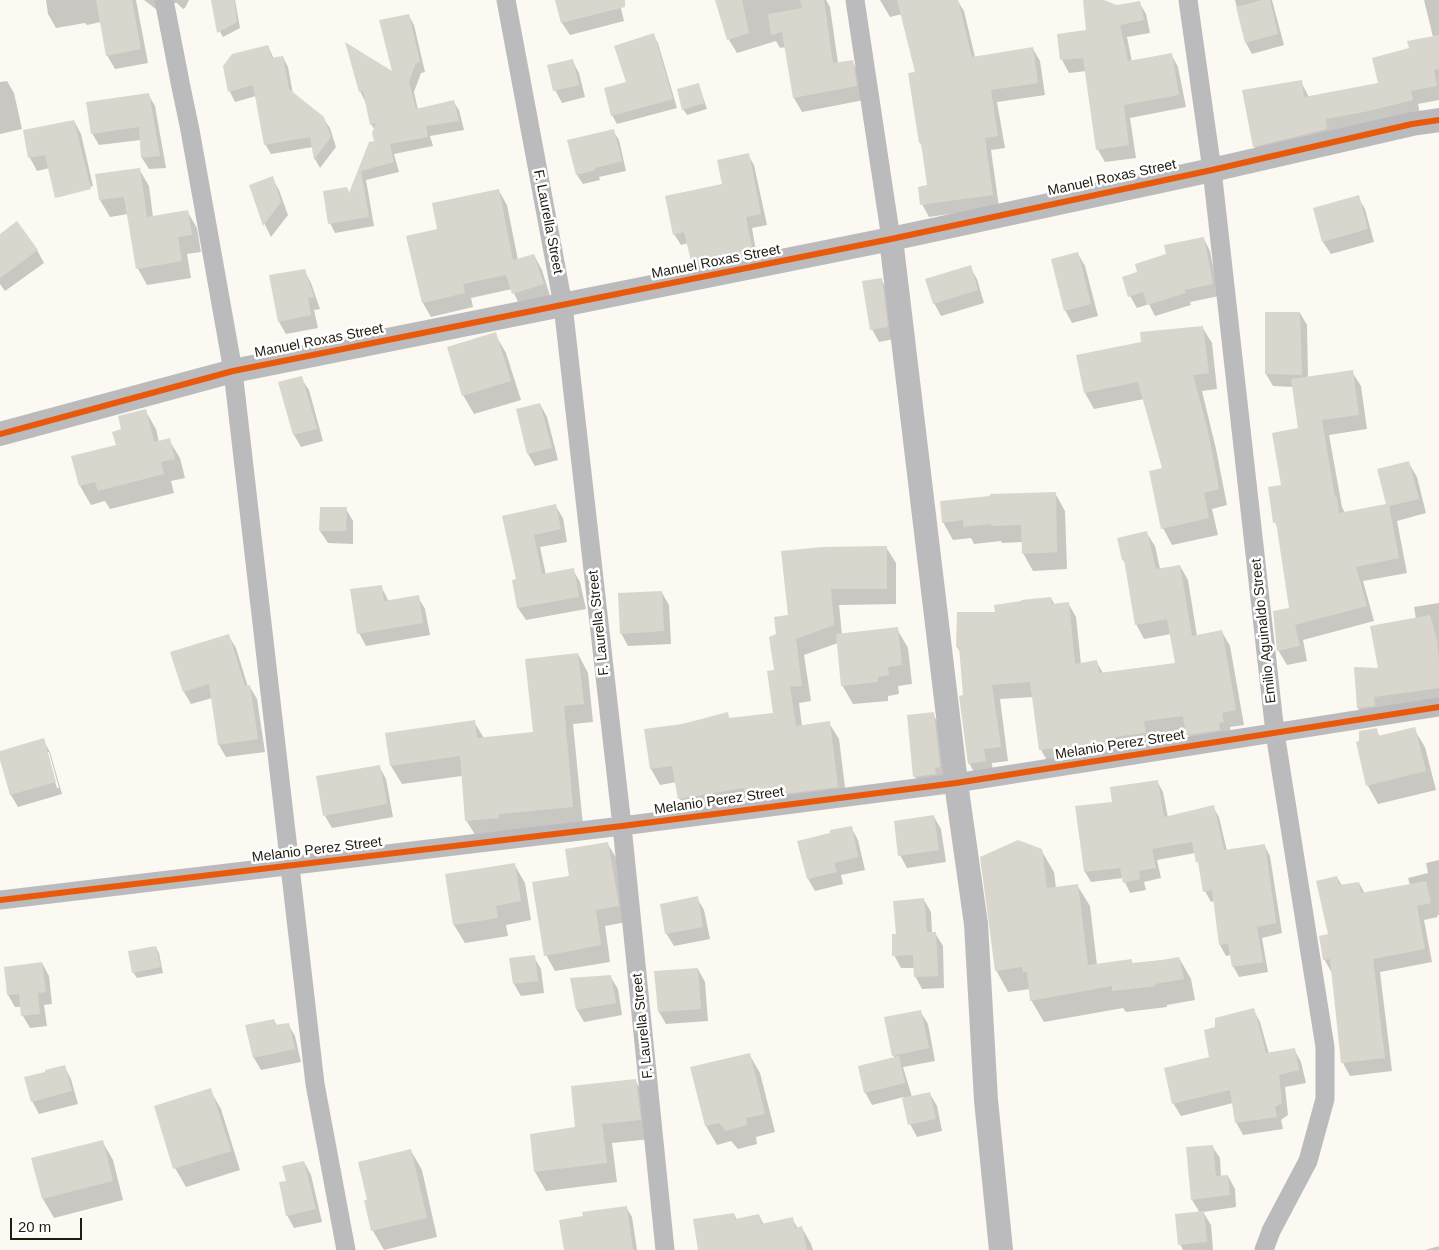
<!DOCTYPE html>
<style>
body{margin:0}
#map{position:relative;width:1439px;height:1250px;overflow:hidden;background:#fbf9f2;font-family:Arial,sans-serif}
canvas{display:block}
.scale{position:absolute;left:10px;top:1218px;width:72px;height:22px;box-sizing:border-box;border:2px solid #1f1c10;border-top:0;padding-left:6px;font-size:15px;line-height:18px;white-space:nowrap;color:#1f1c10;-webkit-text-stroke:4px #fff;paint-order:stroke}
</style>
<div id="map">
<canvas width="1439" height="1250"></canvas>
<div class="scale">20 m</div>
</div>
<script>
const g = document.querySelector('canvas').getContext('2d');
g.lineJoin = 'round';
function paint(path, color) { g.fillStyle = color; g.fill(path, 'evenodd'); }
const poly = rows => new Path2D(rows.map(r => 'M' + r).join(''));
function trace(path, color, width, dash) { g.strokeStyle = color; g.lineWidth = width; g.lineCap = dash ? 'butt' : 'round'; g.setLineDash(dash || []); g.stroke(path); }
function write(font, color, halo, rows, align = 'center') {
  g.font = font + ' Arial,sans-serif'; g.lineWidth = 5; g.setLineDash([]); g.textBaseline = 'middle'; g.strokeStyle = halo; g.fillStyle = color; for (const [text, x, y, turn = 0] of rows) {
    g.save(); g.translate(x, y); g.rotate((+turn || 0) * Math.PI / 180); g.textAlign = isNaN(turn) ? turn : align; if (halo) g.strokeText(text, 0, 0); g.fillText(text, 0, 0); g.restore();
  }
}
paint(poly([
 [46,0,136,0,148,63,115,69,107,55,101,22,87,25,85,23,56,28,48,14],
 [144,0,189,0,185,8,183,9,177,3,170,3,161,13],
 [212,0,235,0,240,28,223,37,220,32],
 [557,0,619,0,624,21,570,35,562,23],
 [717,0,826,0,830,7,838,63,852,61,860,75,864,100,802,112,794,98,786,47,780,48,776,41,737,53,729,40],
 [880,0,957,0,964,11,975,57,1033,49,1040,61,1045,95,997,102,1005,148,991,150,999,207,929,217,922,204,928,186,923,148,920,143,909,74,917,73,902,14,890,17],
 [1091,0,1101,0,1117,7,1139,2,1146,14,1150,33,1127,37,1132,62,1171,54,1178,67,1186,107,1130,118,1136,158,1105,162,1098,150,1086,71,1069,73,1062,60,1058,35,1087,31],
 [1235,0,1272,0,1284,45,1252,54,1246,43],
 [1424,0,1439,0,1439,100,1418,104,1420,114,1262,159,1254,146,1301,82,1309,97,1380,84,1410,49,1433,37],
 [409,16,414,25,425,72,421,73,414,92,418,110,453,101,459,110,464,130,430,136,433,146,394,154,399,172,366,180,374,226,335,233,330,223,347,188,350,194,375,142,375,130,371,124,365,101,360,91,394,73],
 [653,35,658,43,677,108,617,124,612,115],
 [268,46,274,59,283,57,288,67,293,94,323,118,330,128,336,147,320,168,315,159,313,147,271,154,265,144,256,96,235,102,230,92,225,66],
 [572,60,579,73,585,97,562,103,555,90],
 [7,81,14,93,22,129,0,134,0,82],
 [698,85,701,91,707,109,687,115,683,109],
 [148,94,155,106,166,168,149,169,142,158,141,140,99,145,92,133],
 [74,121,81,134,93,186,60,197,53,185,50,168,37,171,30,158,24,131],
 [613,131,619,140,626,171,599,177,600,180,583,184,577,175,569,141],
 [748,155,754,165,767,225,752,228,758,263,699,275,693,264,688,243,681,245,674,234,723,185],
 [139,169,149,186,153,217,187,211,197,228,201,252,187,254,191,278,147,285,138,269,128,214,110,217,100,200],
 [272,178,279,190,288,215,271,237,265,225,250,186],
 [499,191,507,205,518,260,534,255,542,270,551,299,521,308,512,289,471,298,473,307,431,317,423,303,407,237,438,230],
 [1358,197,1365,209,1374,242,1331,254,1323,242,1315,209],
 [0,235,37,250,44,263,5,291,0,284],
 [1204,239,1210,251,1219,296,1190,302,1191,305,1155,316,1149,304,1137,308,1130,296,1123,278,1139,273,1167,255],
 [1078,254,1085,266,1098,316,1072,323,1065,310],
 [970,267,977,279,984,303,941,316,934,303],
 [304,270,311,283,320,309,314,310,318,328,286,334,279,322],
 [881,279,888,291,894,339,879,342,872,329],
 [1300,313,1307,325,1308,378,1352,372,1361,386,1367,429,1329,435,1342,507,1345,513,1388,505,1408,462,1417,477,1426,513,1397,521,1407,573,1363,581,1374,621,1303,640,1307,661,1287,665,1278,650,1291,609,1278,528,1275,522,1282,486,1300,429,1294,387,1273,386,1266,374],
 [1202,327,1212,343,1217,389,1202,391,1216,449,1227,505,1212,509,1218,535,1172,545,1163,528,1163,469,1144,399,1094,409,1085,393,1142,343],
 [495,334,506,353,521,400,474,414,463,395],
 [301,378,309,390,323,441,301,447,294,435,280,383],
 [540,404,547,417,558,460,535,466,528,454],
 [145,410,156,429,159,442,169,440,180,458,185,478,171,481,174,493,110,509,105,501,91,505,80,486,117,446,123,430],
 [1055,493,1065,511,1067,569,1033,571,1023,553,1022,542,1002,543,1001,541,974,544,971,538,953,540,943,522],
 [555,505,563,518,567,542,540,547,546,575,573,570,580,582,586,609,526,620,518,608,513,581,517,580,503,516],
 [346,509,353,521,353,544,328,543,320,531],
 [1146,532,1155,546,1160,569,1180,566,1188,580,1197,636,1222,632,1230,646,1244,725,1230,727,1231,736,1196,749,1188,735,1187,731,1152,735,1153,747,1049,764,1041,750,1033,697,1000,699,1008,761,992,763,993,776,977,778,969,763,961,653,957,647,997,613,1051,598,1055,605,1068,603,1076,617,1081,664,1096,661,1103,673,1176,664,1171,634,1144,639,1136,624,1126,564,1123,560],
 [886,547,896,563,896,604,839,605,842,635,897,629,908,648,912,684,898,686,899,694,888,696,888,701,853,704,842,685,838,643,804,655,811,701,799,703,802,726,829,723,839,739,847,803,689,815,680,799,677,782,660,785,651,769,645,730,682,725,727,714,730,719,775,714,775,671,777,635,789,616],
 [381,586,389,602,418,597,425,609,430,635,366,646,359,633],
 [662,593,669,605,671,644,628,646,621,633],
 [1439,603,1439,703,1366,722,1358,708,1356,668,1379,669,1416,619,1414,607],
 [228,635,236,648,248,687,250,687,257,699,265,752,226,757,219,745,212,698,191,704,184,692,172,653],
 [578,654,588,673,593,722,573,724,583,825,477,838,466,820,462,776,402,784,391,766,386,734,474,722,484,738,534,733],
 [933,714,940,726,947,780,922,789,915,777],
 [1414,729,1425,747,1436,790,1378,804,1368,786,1376,730,1380,737],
 [43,740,50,752,62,794,18,807,11,795,0,752],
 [46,752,49,752,59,788,57,788],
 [379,766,386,779,393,817,332,828,325,816],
 [1157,781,1163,792,1168,818,1213,807,1219,817,1227,851,1264,845,1270,856,1282,933,1262,938,1268,972,1239,977,1233,966,1231,955,1226,956,1220,945,1214,901,1211,902,1205,891,1200,866,1195,853,1157,860,1161,878,1144,882,1146,890,1130,893,1123,878,1091,882,1085,872,1114,803],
 [934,817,941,829,946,862,907,868,900,855],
 [851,827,858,840,865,870,841,875,843,884,815,891,808,879],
 [607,843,617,859,627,922,605,926,610,962,555,971,546,955,571,877],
 [1041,850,1054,872,1056,888,1077,885,1090,906,1097,965,1131,961,1133,964,1179,958,1191,979,1195,1000,1167,1005,1167,1007,1126,1012,1123,1008,1044,1022,1031,1000,1030,989,1008,992,996,970],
 [1439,860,1439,915,1437,915,1438,917,1424,920,1432,962,1380,972,1392,1071,1350,1076,1343,1063,1332,973,1324,959,1330,935,1337,877,1342,886,1359,883,1365,894,1410,885,1408,878,1428,873,1426,863],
 [514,864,525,883,531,920,506,925,508,936,465,943,454,925],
 [697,898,704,910,710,939,674,946,666,933],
 [924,900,931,912,932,933,935,933,943,946,944,988,922,989,915,976,914,968,901,968,894,955,898,935],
 [156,947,159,953,163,973,137,978,133,972],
 [534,957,541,969,544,993,521,996,514,984],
 [42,963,49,976,52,1004,44,1005,47,1026,30,1028,23,1016,21,1007,15,1007,8,995],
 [698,969,705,982,708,1021,666,1024,659,1012],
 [610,976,618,989,622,1015,584,1022,577,1010],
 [1253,1009,1260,1022,1269,1054,1294,1049,1301,1062,1306,1083,1285,1087,1288,1115,1281,1120,1283,1129,1243,1135,1236,1122,1233,1103,1181,1116,1173,1103,1211,1058,1216,1028],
 [920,1011,928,1024,935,1061,903,1067,912,1097,930,1094,937,1106,942,1131,917,1137,910,1124,904,1097,872,1105,865,1092,895,1058,893,1055],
 [274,1020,277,1026,288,1024,295,1036,301,1062,261,1070,254,1058,247,1026],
 [749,1054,760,1073,775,1132,756,1137,757,1144,738,1149,731,1141,717,1145,706,1126,691,1068],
 [64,1066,71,1079,78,1104,39,1114,32,1101],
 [635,1080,646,1099,651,1139,612,1143,617,1182,546,1191,535,1172,577,1129],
 [210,1090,221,1109,240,1170,186,1187,175,1168],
 [102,1141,113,1160,123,1200,54,1218,43,1199],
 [1212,1146,1220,1158,1221,1177,1228,1176,1235,1189,1236,1207,1203,1212,1211,1225,1213,1250,1183,1250,1180,1244,1200,1213,1192,1200,1187,1148],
 [411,1151,422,1170,437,1237,384,1250,373,1231,366,1201,368,1201],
 [304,1162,311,1175,322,1222,294,1228,287,1215,287,1182],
 [626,1207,632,1217,637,1250,565,1250],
 [734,1214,737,1220,759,1215,764,1225,792,1218,798,1229,802,1228,811,1244,813,1250,699,1250],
 [1439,1246,1439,1250,1425,1250]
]), '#0003');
paint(poly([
 [96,0,132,0,141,49,106,56],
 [211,0,234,0,237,22,217,33],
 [555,0,625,0,625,7,561,23],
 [715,0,742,0,749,33,727,40],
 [800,0,824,0,833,63,853,60,857,86,793,98,782,32,771,35,768,14,802,8],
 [897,0,958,0,972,57,1033,47,1038,83,991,90,998,136,985,138,993,195,920,205,918,187,927,185,921,143,919,143,908,73,915,72],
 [1083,0,1104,0,1117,5,1140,1,1144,20,1120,25,1128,61,1172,53,1179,95,1124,105,1129,145,1096,150,1083,58,1060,60,1057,34,1086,30],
 [1262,0,1270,0,1278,34,1245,43,1236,7],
 [409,14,420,62,416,63,409,82,416,109,454,100,459,121,426,126,428,137,390,144,394,162,361,171,369,217,328,224,323,191,347,187,349,193,369,142,374,141,372,133,376,123,370,125,363,91,359,92,345,42,392,71,379,20],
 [654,33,673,99,611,116,604,88,626,82,614,46],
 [1439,35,1439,69,1434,70,1437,86,1411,91,1413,100,1369,111,1326,119,1327,129,1253,147,1242,90,1302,80,1304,97,1378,83,1372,58,1409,48,1407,41],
 [268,45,272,58,283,56,289,89,324,117,331,137,314,160,310,137,264,145,253,85,228,92,223,66,232,54],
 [573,59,579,85,553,91,547,65],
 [699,83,704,103,682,110,677,89],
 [149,93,160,156,141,158,139,127,91,134,86,102],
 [74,120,91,189,55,198,45,155,28,158,23,130],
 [614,129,622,161,595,168,596,170,576,175,567,140],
 [749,153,761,214,746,217,753,253,692,265,684,232,673,235,665,196,722,184,717,160],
 [140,168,147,217,188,210,192,235,178,237,182,261,136,269,124,197,99,200,95,174],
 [273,176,281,202,263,226,249,185],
 [499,189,513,260,534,254,544,284,512,294,506,275,463,284,465,293,422,303,406,236,437,229,432,203],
 [1359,195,1368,229,1322,242,1313,208],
 [17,221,38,250,0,278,0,234],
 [1204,237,1213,284,1184,290,1186,293,1147,305,1143,292,1128,297,1122,277,1137,272,1135,264,1166,254,1164,245],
 [1078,252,1091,304,1064,311,1051,259],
 [971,265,978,290,933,304,925,279],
 [305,269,314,297,308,298,311,315,278,322,269,275],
 [882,278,888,327,870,330,862,281],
 [1265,312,1300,312,1302,375,1265,374],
 [1203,326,1209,373,1193,375,1208,431,1219,489,1204,493,1209,518,1161,529,1149,471,1162,468,1138,382,1084,393,1076,355,1141,342,1140,332],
 [496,332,511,381,462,396,447,347],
 [1353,370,1359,415,1322,420,1335,497,1337,497,1339,513,1386,504,1377,469,1409,461,1419,499,1389,506,1399,558,1356,567,1367,606,1295,625,1300,646,1277,651,1273,611,1289,608,1276,522,1273,523,1268,487,1281,485,1272,433,1298,428,1291,379],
 [302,376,317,429,293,435,278,382],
 [540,403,552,448,527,454,516,409],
 [146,409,154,442,170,438,175,459,161,462,164,474,98,491,95,482,79,486,71,456,116,445,112,432,121,429,118,416],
 [1056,492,1057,552,1022,554,1021,525,991,526,991,524,963,527,963,520,942,523,940,501,990,496,990,494],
 [556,504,561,529,534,535,542,574,574,568,579,597,517,608,512,580,516,579,502,516],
 [320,507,347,507,346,531,319,531],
 [1147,531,1156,569,1180,565,1192,636,1222,630,1236,710,1222,713,1224,722,1219,723,1220,730,1186,735,1183,716,1144,721,1146,733,1106,738,1107,744,1070,748,1070,746,1039,750,1030,682,992,685,1001,747,984,749,986,761,968,764,959,696,963,695,959,647,956,647,957,612,995,612,994,605,1021,601,1021,600,1051,597,1052,604,1069,602,1075,664,1097,660,1099,673,1175,663,1167,619,1135,625,1124,560,1122,560,1117,538],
 [887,546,887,589,831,589,834,625,796,639,802,686,790,687,796,726,830,721,838,787,745,799,744,788,678,799,672,766,650,769,644,729,682,724,728,712,729,718,773,713,767,671,774,670,769,637,776,634,774,617,788,615,781,551,822,547],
 [382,585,384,601,419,595,423,623,357,634,350,589],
 [662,591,664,631,620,634,618,593],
 [1430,615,1437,641,1439,659,1439,688,1374,697,1375,706,1357,708,1354,667,1378,668,1370,626],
 [898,627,902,665,888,667,889,675,878,677,878,682,841,686,836,634],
 [229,634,245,686,250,685,258,739,218,745,209,684,183,692,170,652],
 [578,653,584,704,564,706,573,807,499,814,499,818,465,821,460,756,390,766,385,733,475,720,477,738,533,732,525,659],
 [934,712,940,767,935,768,936,774,913,777,907,715],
 [1415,727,1426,771,1366,786,1356,742,1359,741,1359,731,1377,728,1378,736],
 [44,738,56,782,10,795,0,760,0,751],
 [380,765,387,804,323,816,316,776],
 [1158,780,1164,817,1214,805,1224,850,1265,844,1276,923,1257,927,1263,962,1232,967,1228,944,1219,945,1212,890,1203,892,1198,862,1196,863,1192,842,1152,849,1156,868,1139,871,1140,879,1123,883,1120,868,1084,872,1075,806,1112,802,1110,787],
 [934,815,939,850,898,856,894,821],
 [852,826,858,857,834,863,837,872,807,879,797,841,830,833,830,830],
 [1018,840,1042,849,1047,888,1078,884,1088,965,1132,959,1132,963,1162,960,1179,957,1184,979,1155,984,1156,986,1112,991,1112,986,1030,1001,1027,972,1023,972,1022,967,995,971,980,857],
 [608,842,619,906,596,910,601,945,544,956,532,882,569,876,565,849],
 [515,863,521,901,496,906,498,918,453,925,445,874],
 [1337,876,1339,885,1359,882,1361,893,1426,881,1431,903,1417,906,1425,949,1373,959,1385,1058,1341,1063,1330,959,1323,960,1319,936,1328,934,1316,881],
 [698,896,703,927,665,934,660,904],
 [924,898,927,932,936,932,938,976,914,977,913,955,892,956,892,934,896,934,893,901],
 [156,946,161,967,132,973,128,951],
 [535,955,538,981,513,984,509,958],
 [42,962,46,992,38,993,40,1014,21,1016,19,994,7,995,4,967],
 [698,968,701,1009,658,1012,654,971],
 [611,975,616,1003,576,1010,570,978],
 [1254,1008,1266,1053,1295,1048,1299,1070,1279,1075,1282,1103,1275,1107,1277,1117,1235,1123,1230,1090,1172,1104,1164,1068,1209,1057,1204,1030,1215,1027,1215,1018],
 [921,1010,929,1048,892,1056,884,1017],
 [274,1019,275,1025,289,1023,295,1049,253,1058,245,1025],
 [750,1053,765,1114,746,1118,747,1125,726,1131,719,1123,705,1126,690,1067],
 [899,1056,905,1083,864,1093,858,1066],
 [65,1065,72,1091,31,1102,24,1077,45,1072,45,1070],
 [636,1079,641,1120,602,1124,607,1163,534,1172,530,1134,575,1127,571,1086],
 [211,1088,231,1151,173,1169,154,1106],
 [930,1092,936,1119,908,1125,902,1098],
 [103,1140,113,1181,42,1199,31,1158],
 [1213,1145,1216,1176,1228,1175,1230,1195,1191,1200,1186,1147],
 [411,1149,427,1218,371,1231,364,1200,367,1200,358,1162],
 [304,1161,316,1209,286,1216,279,1182,286,1181,282,1166],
 [627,1206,633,1250,564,1250,559,1220,583,1216,582,1212],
 [1204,1211,1207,1242,1178,1245,1175,1214],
 [734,1213,735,1219,759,1214,761,1224,793,1217,795,1228,802,1226,807,1250,698,1250,693,1219]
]), '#d8d6cd');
trace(poly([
 [164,0,181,87,190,130,233,371,315,1084,346,1250],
 [506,0,563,305,622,826,665,1250],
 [855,0,891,239],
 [1188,0,1212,170,1275,733,1325,1047,1325,1099,1308,1161,1271,1231,1264,1250],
 [0,900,622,826,956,783,1439,707]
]), '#bbbabd', 19);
trace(poly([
 [891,239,956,783,976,924,986,1100,1001,1250],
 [0,434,233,371,891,239,1212,170,1412,124,1439,120]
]), '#bbbabd', 24);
trace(poly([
 [0,434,233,371,891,239,1212,170,1412,124,1439,120],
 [0,900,622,826,956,783,1439,707]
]), '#e8590c', 6);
write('14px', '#1f1c10', '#fff', [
 ["Manuel Roxas Street",1112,178,-12],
 ["F. Laurella Street",548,222,79],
 ["Manuel Roxas Street",716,262,-11],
 ["Manuel Roxas Street",319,341,-11],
 ["F. Laurella Street",599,623,-96],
 ["Emilio Aguinaldo Street",1264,631,-96],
 ["Melanio Perez Street",1120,745,-9],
 ["Melanio Perez Street",719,801,-8],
 ["Melanio Perez Street",317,850,-7],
 ["F. Laurella Street",643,1026,-96]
]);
</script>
